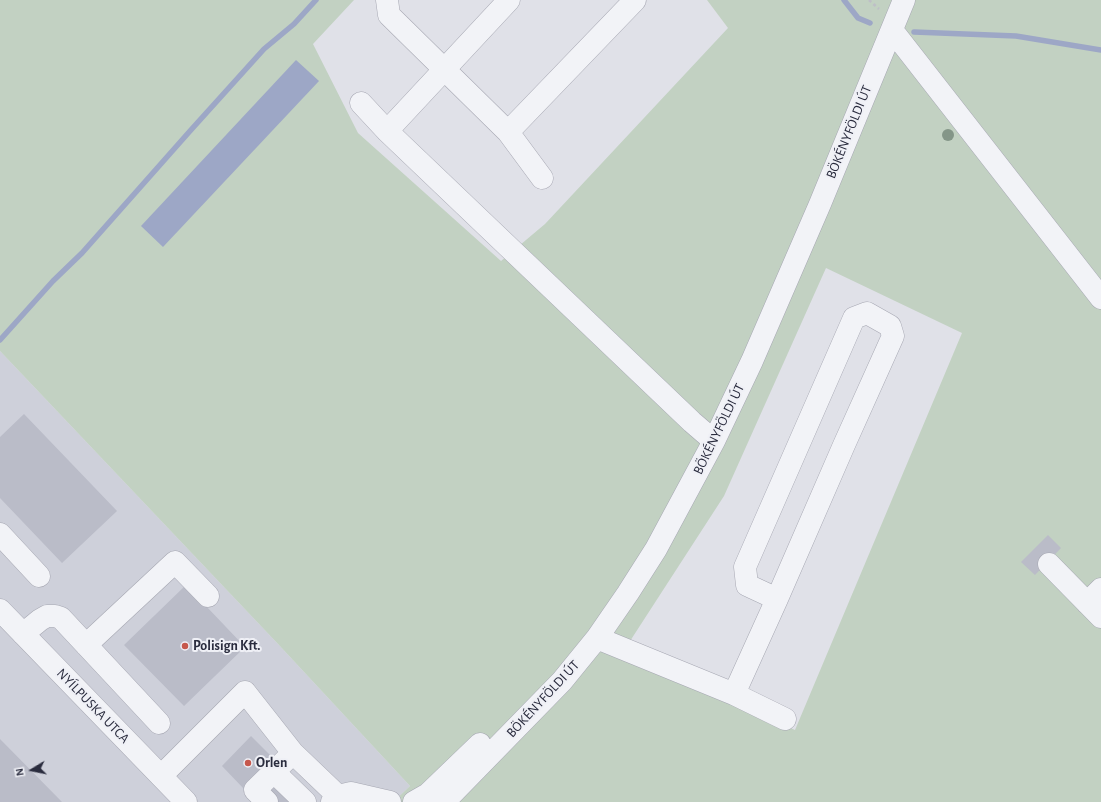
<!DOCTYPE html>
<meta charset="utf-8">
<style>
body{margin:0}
#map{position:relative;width:1101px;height:802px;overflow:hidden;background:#e0e1e8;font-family:"Alegreya Sans",sans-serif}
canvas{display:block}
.north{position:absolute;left:12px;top:750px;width:40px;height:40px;-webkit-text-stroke:3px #eff0f6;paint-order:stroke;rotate:260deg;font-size:11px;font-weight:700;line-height:16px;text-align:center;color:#2a2c3e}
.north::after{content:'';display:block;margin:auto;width:14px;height:18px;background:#2a2c3e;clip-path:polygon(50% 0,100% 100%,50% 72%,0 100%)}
</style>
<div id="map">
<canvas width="1101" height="802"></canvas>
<div class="north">N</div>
</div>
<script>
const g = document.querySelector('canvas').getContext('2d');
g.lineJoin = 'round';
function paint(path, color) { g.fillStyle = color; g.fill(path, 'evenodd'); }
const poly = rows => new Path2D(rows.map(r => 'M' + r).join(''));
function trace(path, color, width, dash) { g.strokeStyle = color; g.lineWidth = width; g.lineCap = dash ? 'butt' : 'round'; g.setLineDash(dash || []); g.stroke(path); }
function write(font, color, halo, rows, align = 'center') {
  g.font = font + ' "Alegreya Sans",sans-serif'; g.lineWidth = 4; g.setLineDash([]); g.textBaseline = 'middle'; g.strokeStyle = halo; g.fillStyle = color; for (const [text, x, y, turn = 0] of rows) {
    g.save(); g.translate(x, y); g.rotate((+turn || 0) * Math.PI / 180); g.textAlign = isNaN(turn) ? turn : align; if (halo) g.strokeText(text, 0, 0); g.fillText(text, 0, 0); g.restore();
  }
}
paint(poly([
 [0,351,278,644,410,786,393,802,0,802]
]), '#ced0da');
paint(poly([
 [0,0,354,0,313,44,358,133,501,261,545,224,728,28,707,0,1101,0,1101,802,393,802,410,786,278,644,0,351],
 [826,268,962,333,795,730,621,655,724,496]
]), '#c2d1c2');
paint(poly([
 [296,60,319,81,163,247,141,226]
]), '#9da7c6');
trace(poly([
 [844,0,858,18,870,23],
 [914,32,1016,36,1101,50],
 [0,340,53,281,82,253,190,131,264,49,294,24,316,0]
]), '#9da7c6', 5.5);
paint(poly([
 [24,414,117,511,62,563,0,498,0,437],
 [1048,535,1061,548,1035,575,1021,562],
 [186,585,245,647,184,706,124,645],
 [251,736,274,759,304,802,260,802,244,789,222,766],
 [0,739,62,802,0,802]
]), '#babcc8');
const minor = poly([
 [387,0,389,15,508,132,542,178],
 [892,30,1101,298],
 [361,103,387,131,692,422,714,441],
 [387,131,509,0],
 [508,132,635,0],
 [0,534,39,576],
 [1049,564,1101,617],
 [1087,603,1101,589],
 [0,610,186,802],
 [23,634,40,620,47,616,55,616,61,618,159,723],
 [597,638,734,694,777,599,844,445,893,336,890,326,867,313,854,318,745,567,747,585,777,599],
 [86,645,175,562,208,596],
 [734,694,785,719],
 [293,753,338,796],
 [274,772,305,802],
 [161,776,245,692,293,753,255,790,267,802],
 [332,802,338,796,351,793,390,802],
 [414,802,428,794,480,744],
 [444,802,562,681,597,638,628,593,656,549,714,441,752,361,820,204,904,0]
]);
trace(minor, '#a6a7b2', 23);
trace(poly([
 [869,0,879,9]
]), '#bebfc7', 2.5, [3, 3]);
trace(minor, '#f2f3f7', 22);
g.fillStyle = '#849688';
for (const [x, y] of [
 [948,135]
]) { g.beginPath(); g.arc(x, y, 6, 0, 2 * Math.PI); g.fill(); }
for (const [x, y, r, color] of [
 [185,646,4,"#c6584c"],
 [248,763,4,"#c6584c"]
]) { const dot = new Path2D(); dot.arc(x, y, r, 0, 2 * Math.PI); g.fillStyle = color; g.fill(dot); trace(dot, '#eff0f6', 1.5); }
write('14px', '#2a2c3e', '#eff0f6', [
 ["BÖKÉNYFÖLDI ÚT",849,132,-68],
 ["BÖKÉNYFÖLDI ÚT",719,429,-64],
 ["BÖKÉNYFÖLDI ÚT",543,699,-47],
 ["NYÍLPUSKA UTCA",93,706,46]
]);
write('bold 14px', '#2a2c3e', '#eff0f6', [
 ["Polisign Kft.",193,646],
 ["Orlen",256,763]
], 'left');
</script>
